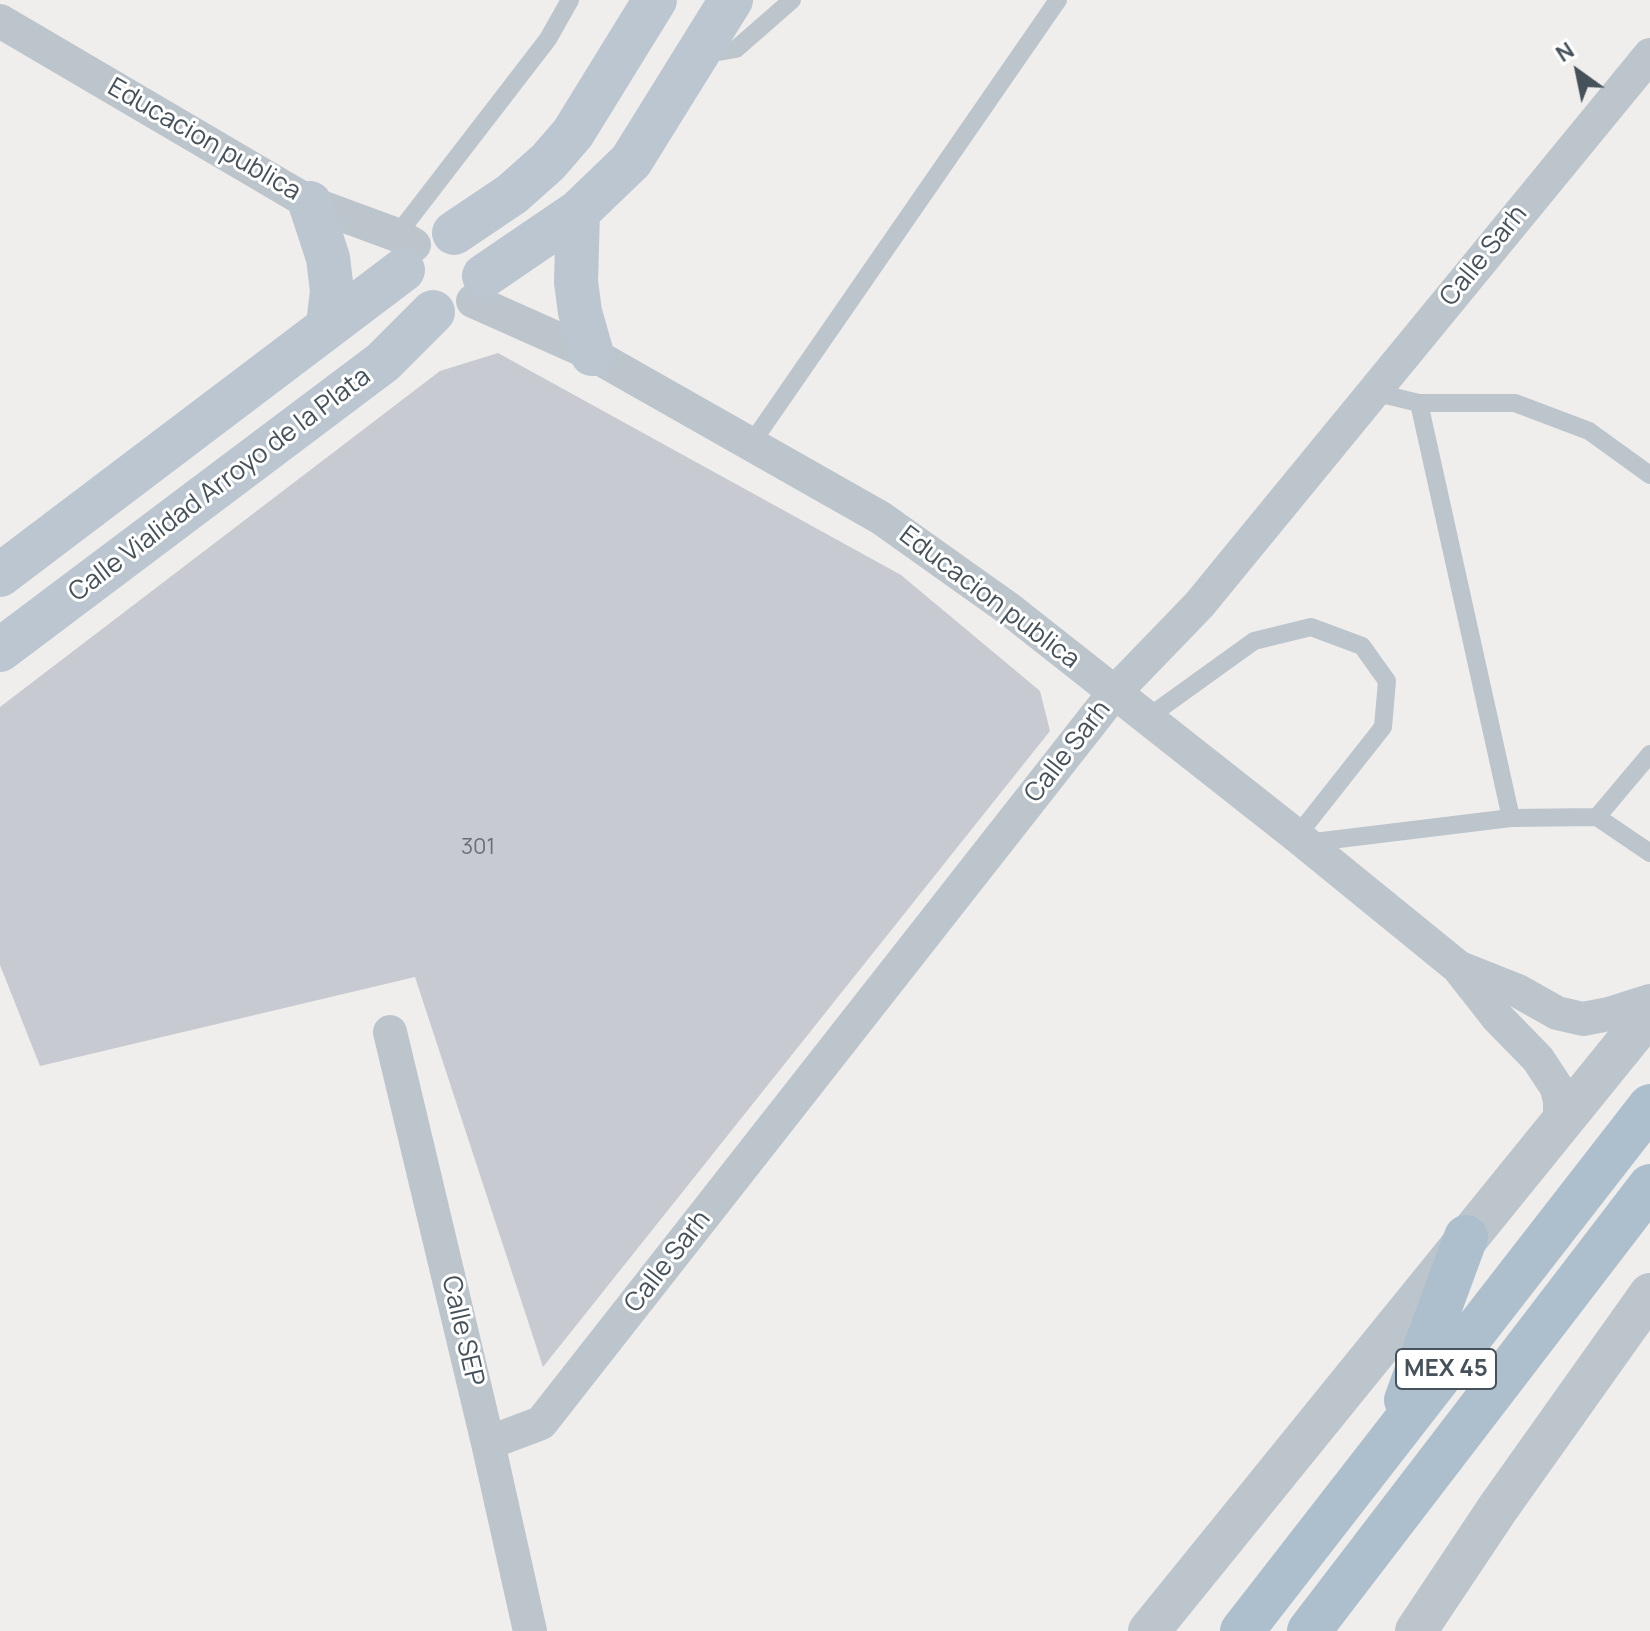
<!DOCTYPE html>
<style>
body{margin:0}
#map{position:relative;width:1650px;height:1631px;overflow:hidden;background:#f0eded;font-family:Manrope,sans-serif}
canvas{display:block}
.north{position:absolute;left:1538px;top:32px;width:80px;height:80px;-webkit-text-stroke:6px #fff;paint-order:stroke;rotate:327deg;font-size:22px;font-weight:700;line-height:32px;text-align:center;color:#46515a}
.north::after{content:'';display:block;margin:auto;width:28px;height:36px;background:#46515a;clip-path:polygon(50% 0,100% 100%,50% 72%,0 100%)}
</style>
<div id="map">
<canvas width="1650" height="1631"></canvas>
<div class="north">N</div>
</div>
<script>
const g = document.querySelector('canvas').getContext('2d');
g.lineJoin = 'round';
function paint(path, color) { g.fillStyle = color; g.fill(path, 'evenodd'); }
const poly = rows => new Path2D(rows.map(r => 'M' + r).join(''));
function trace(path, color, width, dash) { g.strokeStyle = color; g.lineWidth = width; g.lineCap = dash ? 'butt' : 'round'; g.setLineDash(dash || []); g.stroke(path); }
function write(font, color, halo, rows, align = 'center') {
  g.font = font + ' Manrope,sans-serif'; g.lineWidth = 6; g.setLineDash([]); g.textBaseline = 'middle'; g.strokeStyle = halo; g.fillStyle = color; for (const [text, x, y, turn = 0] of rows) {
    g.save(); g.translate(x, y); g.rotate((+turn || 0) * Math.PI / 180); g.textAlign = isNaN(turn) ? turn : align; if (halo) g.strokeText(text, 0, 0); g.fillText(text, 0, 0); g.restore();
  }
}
paint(poly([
 [498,353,901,575,1040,691,1050,731,543,1367,415,977,40,1066,0,965,0,707,440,371]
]), '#c7cad0');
trace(poly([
 [701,55,736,49,792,0],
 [397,235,548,39,570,0],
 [1373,392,1419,403,1515,403,1589,431,1650,475],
 [1419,403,1511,818],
 [751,444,1058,0],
 [1147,718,1254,641,1311,627,1362,646,1387,681,1383,727,1297,836],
 [1597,817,1650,853],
 [1306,843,1511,818,1597,817,1650,754]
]), '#bcc5cc', 18);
trace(poly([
 [0,21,310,203,397,235,414,245],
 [473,301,592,354,881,518,1009,609,1297,836,1458,967,1498,1018,1538,1059,1557,1088,1560,1102,1560,1127],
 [1460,968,1518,991,1557,1013,1583,1019,1609,1014,1650,1001],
 [390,1032,488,1443,530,1631],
 [488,1443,541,1423,1114,693,1199,605,1650,55]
]), '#bcc5cc', 34);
trace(poly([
 [1149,1631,1650,1013],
 [1416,1631,1498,1508,1650,1294]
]), '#bcc5cc', 42);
trace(poly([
 [310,203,328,258,332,291,328,325],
 [578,212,576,282,580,312,592,354],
 [454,233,512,194,548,162,573,133,655,0],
 [484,276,578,212,631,161,731,0],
 [0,575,403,270],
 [0,650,383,362,433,312]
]), '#bbc6d1', 44);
trace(poly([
 [1406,1400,1466,1237],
 [1242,1631,1650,1106],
 [1309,1631,1650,1186]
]), '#adbecc', 44);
write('22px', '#666f78', null, [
 ["301",478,848]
]);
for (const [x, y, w] of [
 [1446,1369,100]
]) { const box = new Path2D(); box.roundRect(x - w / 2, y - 20, w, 40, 6); g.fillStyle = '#fff'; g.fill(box); trace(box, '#46515a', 2); }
write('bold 24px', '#46515a', null, [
 ["MEX 45",1446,1369]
]);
write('26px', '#46515a', '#fff', [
 ["Educacion publica",204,140,30],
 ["Calle Sarh",1484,256,-51],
 ["Calle Vialidad Arroyo de la Plata",220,485,-37],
 ["Educacion publica",989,598,37],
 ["Calle Sarh",1068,752,-52],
 ["Calle Sarh",668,1262,-52],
 ["Calle SEP",462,1331,77]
]);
</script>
